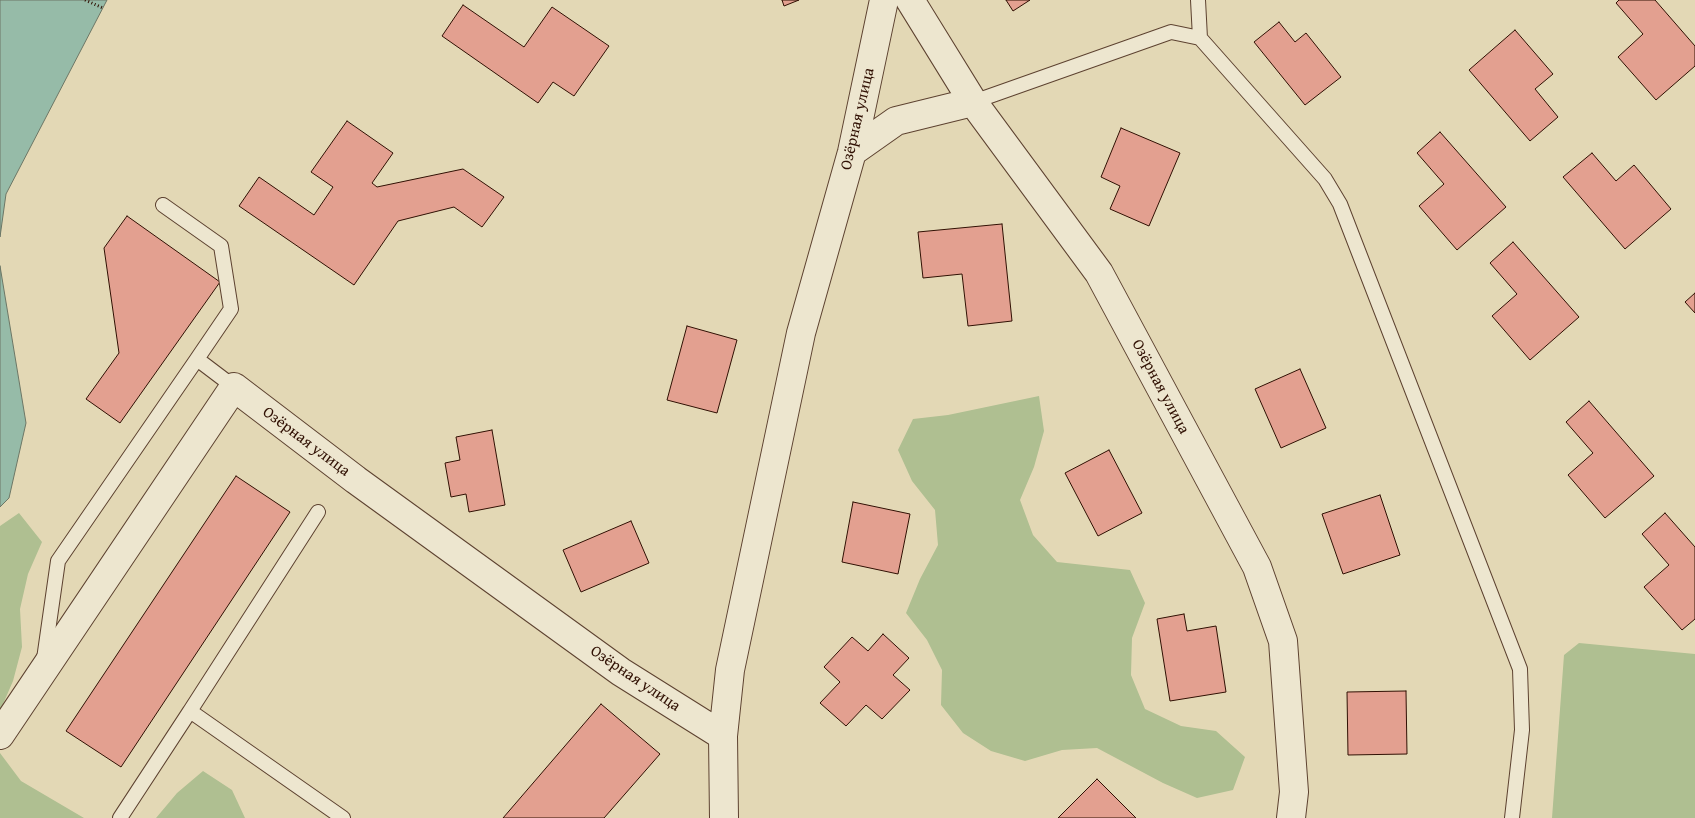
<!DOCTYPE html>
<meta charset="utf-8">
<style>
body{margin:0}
canvas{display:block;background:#e3d8b5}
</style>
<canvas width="1695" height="818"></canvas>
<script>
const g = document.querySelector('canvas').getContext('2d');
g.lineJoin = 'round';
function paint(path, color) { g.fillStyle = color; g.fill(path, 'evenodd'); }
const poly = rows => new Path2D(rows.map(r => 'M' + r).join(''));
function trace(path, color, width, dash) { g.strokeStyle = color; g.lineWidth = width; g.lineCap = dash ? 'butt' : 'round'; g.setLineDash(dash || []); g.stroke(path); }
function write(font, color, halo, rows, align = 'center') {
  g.font = font + ' "Gentium Book Plus",serif'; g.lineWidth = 4.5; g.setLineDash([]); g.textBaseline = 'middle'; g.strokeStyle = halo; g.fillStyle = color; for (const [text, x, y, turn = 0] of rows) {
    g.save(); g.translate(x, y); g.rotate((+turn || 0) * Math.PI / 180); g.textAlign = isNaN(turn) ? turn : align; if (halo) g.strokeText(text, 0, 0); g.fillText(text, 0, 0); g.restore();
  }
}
paint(poly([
 [1039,396,1044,431,1034,467,1020,500,1033,535,1057,562,1130,570,1145,603,1132,638,1131,675,1145,709,1181,726,1216,731,1245,757,1233,790,1197,798,1163,783,1097,748,1062,750,1025,761,991,751,963,733,941,705,942,670,927,640,906,613,920,579,938,545,935,510,912,481,898,450,913,419,948,415],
 [19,513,42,542,28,574,20,609,22,647,13,681,0,711,0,526],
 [1579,643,1695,654,1695,818,1552,818,1564,655],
 [0,753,21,781,84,818,0,818],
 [203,771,232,790,245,818,156,818,177,793]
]), '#afbf91');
const water = poly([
 [0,0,107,0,6,194,0,237,0,0],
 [0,266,26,423,9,498,0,507,0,266]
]);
paint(water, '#96bba8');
trace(water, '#6d7766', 1);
const building = poly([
 [782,0,799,0,784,6,782,0],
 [1006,0,1030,0,1013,11,1006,0],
 [1619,0,1655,0,1695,46,1695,66,1656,100,1618,57,1643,34,1616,3,1619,0],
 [463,5,524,47,552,7,609,46,574,96,553,82,538,103,442,36,463,5],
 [1279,22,1295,42,1306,33,1341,77,1305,105,1254,42,1279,22],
 [1515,30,1553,74,1535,89,1558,117,1530,141,1469,70,1515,30],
 [347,121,393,153,372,183,377,187,463,169,504,197,482,227,454,207,398,221,354,285,239,206,259,177,314,215,333,187,311,172,347,121],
 [1121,128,1180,153,1149,226,1110,209,1120,186,1101,177,1121,128],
 [1440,132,1506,207,1457,250,1419,206,1444,184,1417,153,1440,132],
 [1592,153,1616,181,1634,165,1671,209,1625,249,1563,177,1592,153],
 [127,216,220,282,120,423,86,399,119,353,104,248,127,216],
 [1002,224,1012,321,968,326,962,274,923,278,918,232,1002,224],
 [1513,242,1579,317,1530,360,1492,316,1517,294,1490,263,1513,242],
 [1695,293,1695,313,1685,302,1695,293],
 [687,326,737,340,717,413,667,400,687,326],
 [1300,369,1326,428,1281,448,1255,389,1300,369],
 [1589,401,1654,476,1605,518,1568,475,1593,453,1566,422,1589,401],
 [492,430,505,505,469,512,466,494,451,497,445,463,460,460,456,437,492,430],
 [1109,450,1142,513,1098,536,1065,473,1109,450],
 [236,476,290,512,121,767,66,731,236,476],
 [1380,495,1400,555,1343,574,1322,514,1380,495],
 [853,502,910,514,898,574,842,562,853,502],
 [1665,513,1695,547,1695,619,1682,630,1644,587,1669,565,1642,534,1665,513],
 [631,521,649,563,581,592,563,550,631,521],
 [1184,614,1187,631,1216,626,1226,692,1170,701,1157,619,1184,614],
 [883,634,909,658,893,675,910,690,882,719,866,705,846,726,820,703,840,682,824,667,852,637,868,651,883,634],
 [1406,691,1407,754,1348,755,1347,692,1406,691],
 [601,704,660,754,604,818,503,818,601,704],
 [1097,779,1136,818,1058,818,1097,779]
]);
paint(building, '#e3a090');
trace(building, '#301003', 1);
const lane = poly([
 [1198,0,1200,38],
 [973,102,1171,32,1200,38,1325,179,1340,204,1520,669,1522,730,1512,818],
 [163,205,221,246,231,309,197,359,234,387],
 [44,659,58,561,197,359],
 [190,711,318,512],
 [120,818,190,711,343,818]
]);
const street = poly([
 [910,0,973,102,1099,273,1257,567,1283,641,1294,792,1291,818],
 [852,152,896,121,973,102],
 [0,735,234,387,356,480,621,672,723,736],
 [724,818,723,736,730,670,801,333,852,152,884,0]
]);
trace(lane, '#5d4230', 16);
trace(street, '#5d4230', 30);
trace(poly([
 [85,0,103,8]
]), '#301003', 3, [1, 2.5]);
trace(lane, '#ede6cf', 14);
trace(street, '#ede6cf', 28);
write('16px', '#301003', '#ede6cf', [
 ["Озёрная улица",858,119,-77],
 ["Озёрная улица",1160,387,62],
 ["Озёрная улица",306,442,37],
 ["Озёрная улица",635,679,34]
]);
</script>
